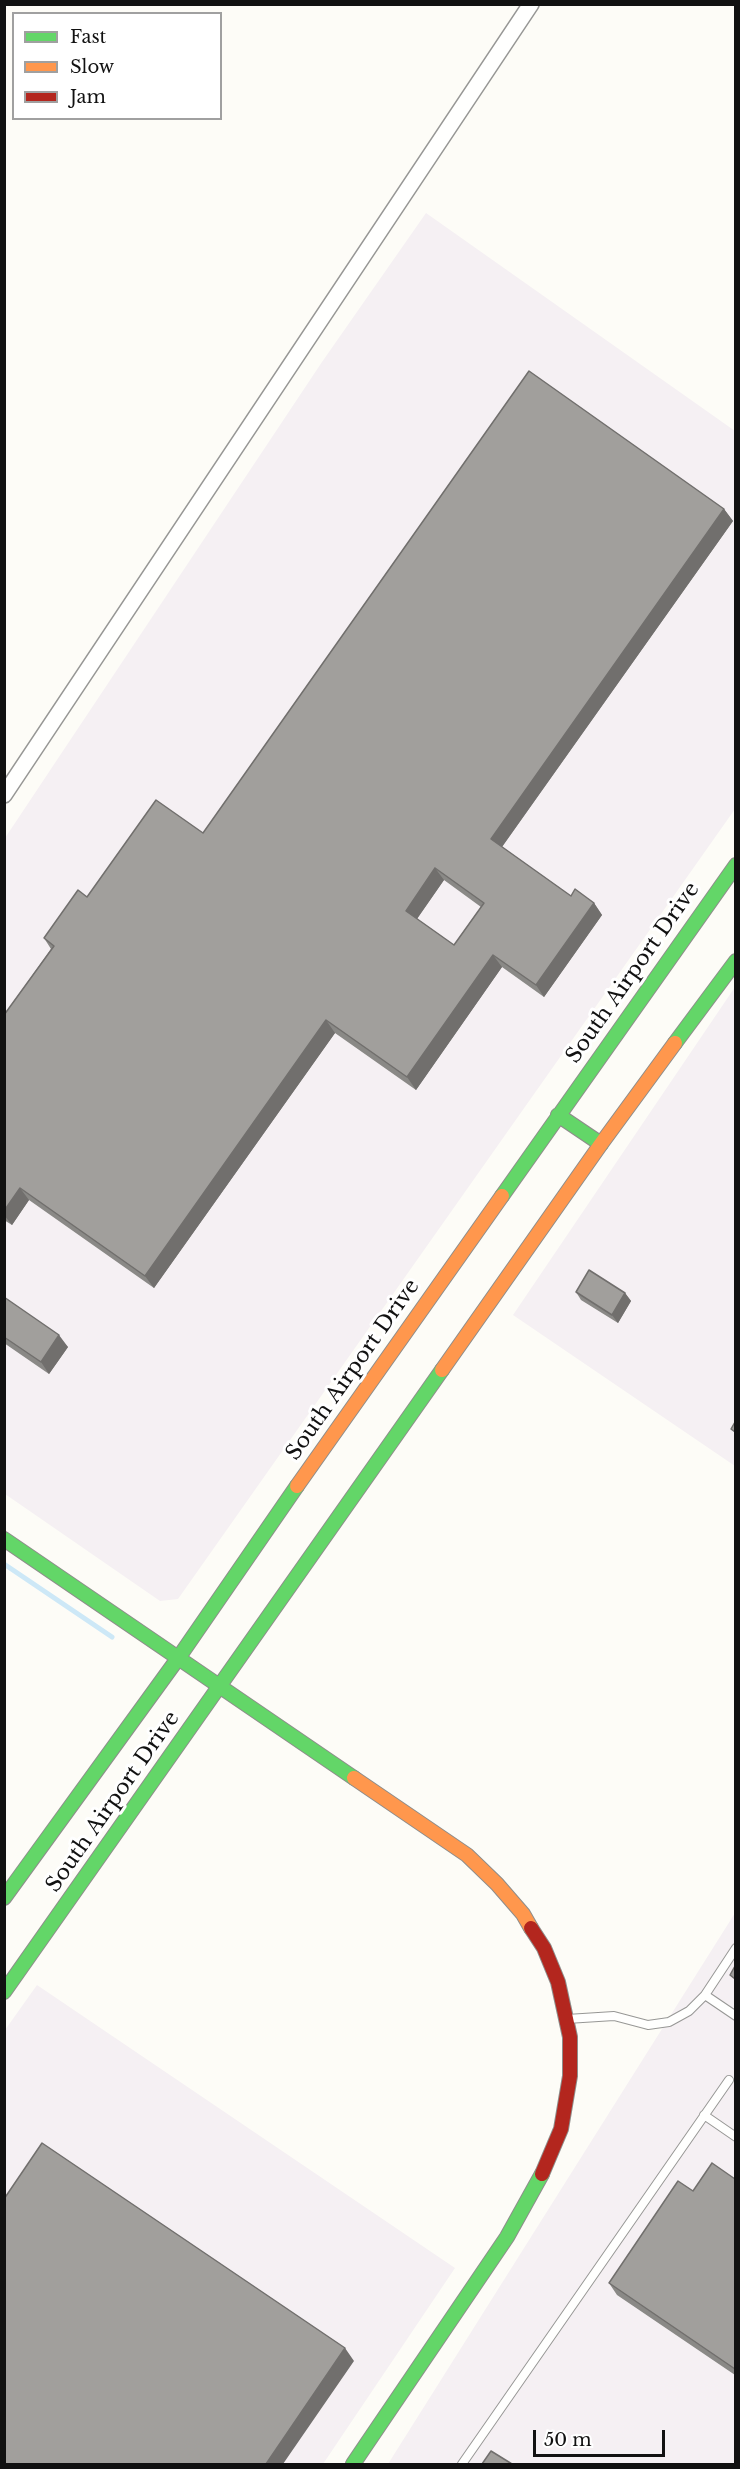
<!DOCTYPE html>
<style>
body{margin:0}
#map{position:relative;width:740px;height:2469px;overflow:hidden;background:#fdfcf7;font-family:"Libre Baskerville",serif}
canvas{display:block}
.frame{position:absolute;inset:0;border:6px solid #111;pointer-events:none}
.legend{position:absolute;left:12px;top:12px;width:210px;height:108px;box-sizing:border-box;background:#fff;border:2px solid #a0a0a0;margin:0;padding:8px 10px;list-style:none;font-size:18px;color:#111}
.legend li{display:flex;align-items:center;gap:12px;height:30px}
.legend b{width:30px;border:2px solid #a0a0a0}
.scale{position:absolute;left:533px;top:2430px;width:132px;height:27px;box-sizing:border-box;border:3px solid #111;border-top:0;padding-left:8px;font-size:18px;line-height:21px;white-space:nowrap;color:#111;-webkit-text-stroke:4px #fff;paint-order:stroke}
</style>
<div id="map">
<canvas width="740" height="2469"></canvas>
<div class="frame"></div>
<ul class="legend">
<li><b style="height:8px;background:#63d668"></b>Fast</li>
<li><b style="height:8px;background:#ff974d"></b>Slow</li>
<li><b style="height:8px;background:#b3261e"></b>Jam</li>
</ul>
<div class="scale">50 m</div>
</div>
<script>
const g = document.querySelector('canvas').getContext('2d');
g.lineJoin = 'round';
function paint(path, color) { g.fillStyle = color; g.fill(path, 'evenodd'); }
const poly = rows => new Path2D(rows.map(r => 'M' + r).join(''));
function trace(path, color, width, dash) { g.strokeStyle = color; g.lineWidth = width; g.lineCap = dash ? 'butt' : 'round'; g.setLineDash(dash || []); g.stroke(path); }
function write(font, color, halo, rows, align = 'center') {
  g.font = font + ' "Libre Baskerville",serif'; g.lineWidth = 6; g.setLineDash([]); g.textBaseline = 'middle'; g.strokeStyle = halo; g.fillStyle = color; for (const [text, x, y, turn = 0] of rows) {
    g.save(); g.translate(x, y); g.rotate((+turn || 0) * Math.PI / 180); g.textAlign = isNaN(turn) ? turn : align; if (halo) g.strokeText(text, 0, 0); g.fillText(text, 0, 0); g.restore();
  }
}
paint(poly([
 [426,213,735,431,735,809,178,1599,160,1601,5,1494,5,838,322,362],
 [735,987,735,1466,513,1315],
 [735,1913,735,2464,388,2464],
 [37,1985,455,2268,323,2464,5,2464,5,2030]
]), '#f5f0f3');
trace(poly([
 [4,1564,112,1637]
]), '#cde8f7', 5);
const lane = poly([
 [736,1948,705,1995,736,2016],
 [567,2019,614,2016,648,2025,669,2022,689,2011,705,1995],
 [704,2115,736,2137],
 [462,2464,729,2080]
]);
const street = poly([
 [4,795,531,4]
]);
const fast = poly([
 [675,1043,736,961],
 [558,1115,601,1144],
 [502,1196,736,865],
 [4,1539,354,1778],
 [4,1898,179,1657,297,1486],
 [4,1992,442,1370],
 [353,2464,507,2237,542,2174]
]);
const slow = poly([
 [442,1370,601,1144,675,1043],
 [297,1486,502,1196],
 [354,1778,467,1855,497,1884,523,1914,531,1928]
]);
const jam = poly([
 [531,1928,544,1948,558,1982,570,2037,570,2076,561,2129,542,2174]
]);
trace(lane, '#979795', 10);
trace(street, '#979795', 18);
trace(fast, '#8e8d8b', 16);
trace(slow, '#8e8d8b', 16);
trace(jam, '#8e8d8b', 16);
trace(lane, '#fffffe', 8);
trace(street, '#fffffe', 15);
trace(fast, '#63d668', 14);
trace(slow, '#ff974d', 14);
trace(jam, '#b3261e', 14);
paint(poly([
 [724,509,733,521,502,847,571,896,594,903,602,915,544,997,502,967,416,1090,335,1033,154,1288,29,1200,12,1225,4,1220,4,1015,51,949,44,938,87,897,203,833],
 [444,880,481,907,454,945,417,919],
 [576,1292,625,1293,631,1301,618,1323,581,1300],
 [4,1297,68,1347,49,1374,4,1343],
 [735,2179,735,2375,617,2295,609,2283,693,2191]
]), '#8a8986');
paint(poly([
 [724,509,733,521,499,851,491,839],
 [435,868,444,880,414,923,406,911],
 [594,903,602,915,544,997,536,985],
 [493,955,502,967,416,1090,407,1077],
 [326,1020,335,1033,154,1288,145,1276],
 [20,1188,29,1200,12,1225,4,1215,4,1211],
 [625,1293,631,1301,618,1323,612,1315],
 [59,1335,68,1347,49,1374,41,1362],
 [345,2348,354,2361,283,2464,266,2464]
]), '#716f6d');
const building = poly([
 [529,371,724,509,491,839,571,896,575,889,594,903,536,985,493,955,407,1077,326,1020,145,1276,20,1188,4,1211,4,1015,54,946,44,938,78,890,87,897,156,800,203,833,529,371],
 [435,868,484,903,454,945,406,911,435,868],
 [589,1270,625,1293,612,1315,576,1292,589,1270],
 [4,1297,59,1335,41,1362,4,1337,4,1297],
 [735,1422,735,1432,731,1429,735,1422],
 [735,1966,735,1979,730,1975,735,1966],
 [42,2143,345,2348,266,2464,4,2464,4,2199,42,2143],
 [712,2163,735,2179,735,2369,609,2283,678,2181,693,2191,712,2163],
 [491,2451,512,2464,482,2464,491,2451]
]);
paint(building, '#a19f9c');
trace(building, '#716f6d', 1.5);
write('21px', '#111', '#fff', [
 ["South Airport Drive",633,973,-55],
 ["South Airport Drive",353,1370,-55],
 ["South Airport Drive",113,1802,-55]
]);
</script>
